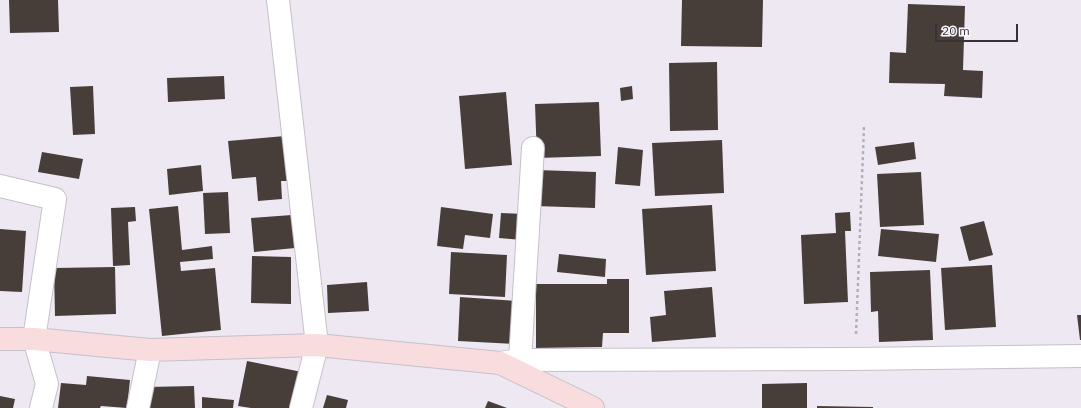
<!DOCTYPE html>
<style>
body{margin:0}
#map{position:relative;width:1081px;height:408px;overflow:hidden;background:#eee8f2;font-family:"IBM Plex Sans",sans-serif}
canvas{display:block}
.scale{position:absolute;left:935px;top:24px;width:83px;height:18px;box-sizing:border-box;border:2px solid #353337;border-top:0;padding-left:5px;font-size:12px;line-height:14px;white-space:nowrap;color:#353337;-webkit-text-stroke:3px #fbf6fe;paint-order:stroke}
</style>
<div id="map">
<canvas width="1081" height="408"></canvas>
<div class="scale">20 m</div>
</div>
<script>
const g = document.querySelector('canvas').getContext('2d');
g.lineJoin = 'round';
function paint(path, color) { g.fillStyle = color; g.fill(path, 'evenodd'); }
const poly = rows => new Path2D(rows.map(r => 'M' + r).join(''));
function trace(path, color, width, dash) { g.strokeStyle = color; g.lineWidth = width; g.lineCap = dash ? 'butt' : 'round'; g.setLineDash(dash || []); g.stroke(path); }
paint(poly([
 [9,0,58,0,59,32,10,33],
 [682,0,763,0,762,47,681,46],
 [908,4,965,6,963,70,983,71,982,98,944,96,945,84,889,83,890,52,906,53],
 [717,62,718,130,670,131,669,63],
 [224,76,225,99,168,102,167,78],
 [93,86,95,134,73,135,70,87],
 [632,86,633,99,621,101,620,88],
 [506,92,512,165,465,169,459,96],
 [599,102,601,156,537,158,535,104],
 [285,136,289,181,281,181,282,199,258,201,256,177,232,179,228,141],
 [722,140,724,193,655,196,652,143],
 [914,142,916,159,878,165,875,147],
 [618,147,643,150,640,186,615,184],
 [42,152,83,159,79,179,38,172],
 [201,165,203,191,169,195,167,169],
 [537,170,596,172,595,208,535,206],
 [921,172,924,225,880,227,877,174],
 [228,192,230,233,205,234,203,193],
 [712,205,716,271,646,275,642,209],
 [178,206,182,250,212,246,213,259,180,262,181,271,215,268,221,330,162,336,149,209],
 [135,207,136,221,128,222,130,265,113,266,111,208],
 [441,207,493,214,490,238,465,235,463,249,437,246],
 [850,212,851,231,845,231,848,302,804,304,801,235,836,233,835,213],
 [501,213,524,214,522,240,499,238],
 [292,215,295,248,254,252,251,218],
 [984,221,993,255,969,261,960,227],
 [0,229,26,231,22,292,0,291],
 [881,229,939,234,936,262,878,256],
 [451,252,507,255,505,297,449,294],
 [559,254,606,259,605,277,557,272],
 [252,256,291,257,291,304,251,303],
 [992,265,996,327,945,330,941,268],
 [115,267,116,314,55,316,54,268],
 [930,270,933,340,879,342,878,311,871,312,870,272],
 [607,279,629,279,629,333,603,333,602,347,536,348,536,284,607,284],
 [367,282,369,311,328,313,327,285],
 [712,287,716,337,652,342,650,317,666,315,664,291],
 [460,297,517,301,515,344,458,341],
 [1077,315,1081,315,1081,340,1080,340],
 [247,361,302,372,294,408,251,408,238,406],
 [87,376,130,380,127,408,101,406,100,408,58,408,61,383,86,385],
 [807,383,807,408,762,408,762,384],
 [194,386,195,408,149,408,148,387],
 [327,395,348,400,346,408,323,408],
 [0,396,15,399,13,408,0,408],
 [202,397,234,400,233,408,202,408],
 [488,401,507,408,485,408],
 [817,406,873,407,873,408,817,408]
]), '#473e3a');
const minor = poly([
 [278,0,317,345,301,408],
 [0,186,55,199,34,339,47,384,41,408],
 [520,360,533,148],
 [500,363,520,360,855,359,1081,356],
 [138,408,150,350]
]);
const secondary = poly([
 [0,339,34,339,150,350,317,345,500,363,593,408]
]);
trace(minor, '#c5c0ca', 24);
trace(secondary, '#c5c0ca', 24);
trace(poly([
 [856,334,864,127]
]), '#b3afb7', 2.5, [3, 3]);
trace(minor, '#fff', 22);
trace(secondary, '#f9dcdd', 22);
</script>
